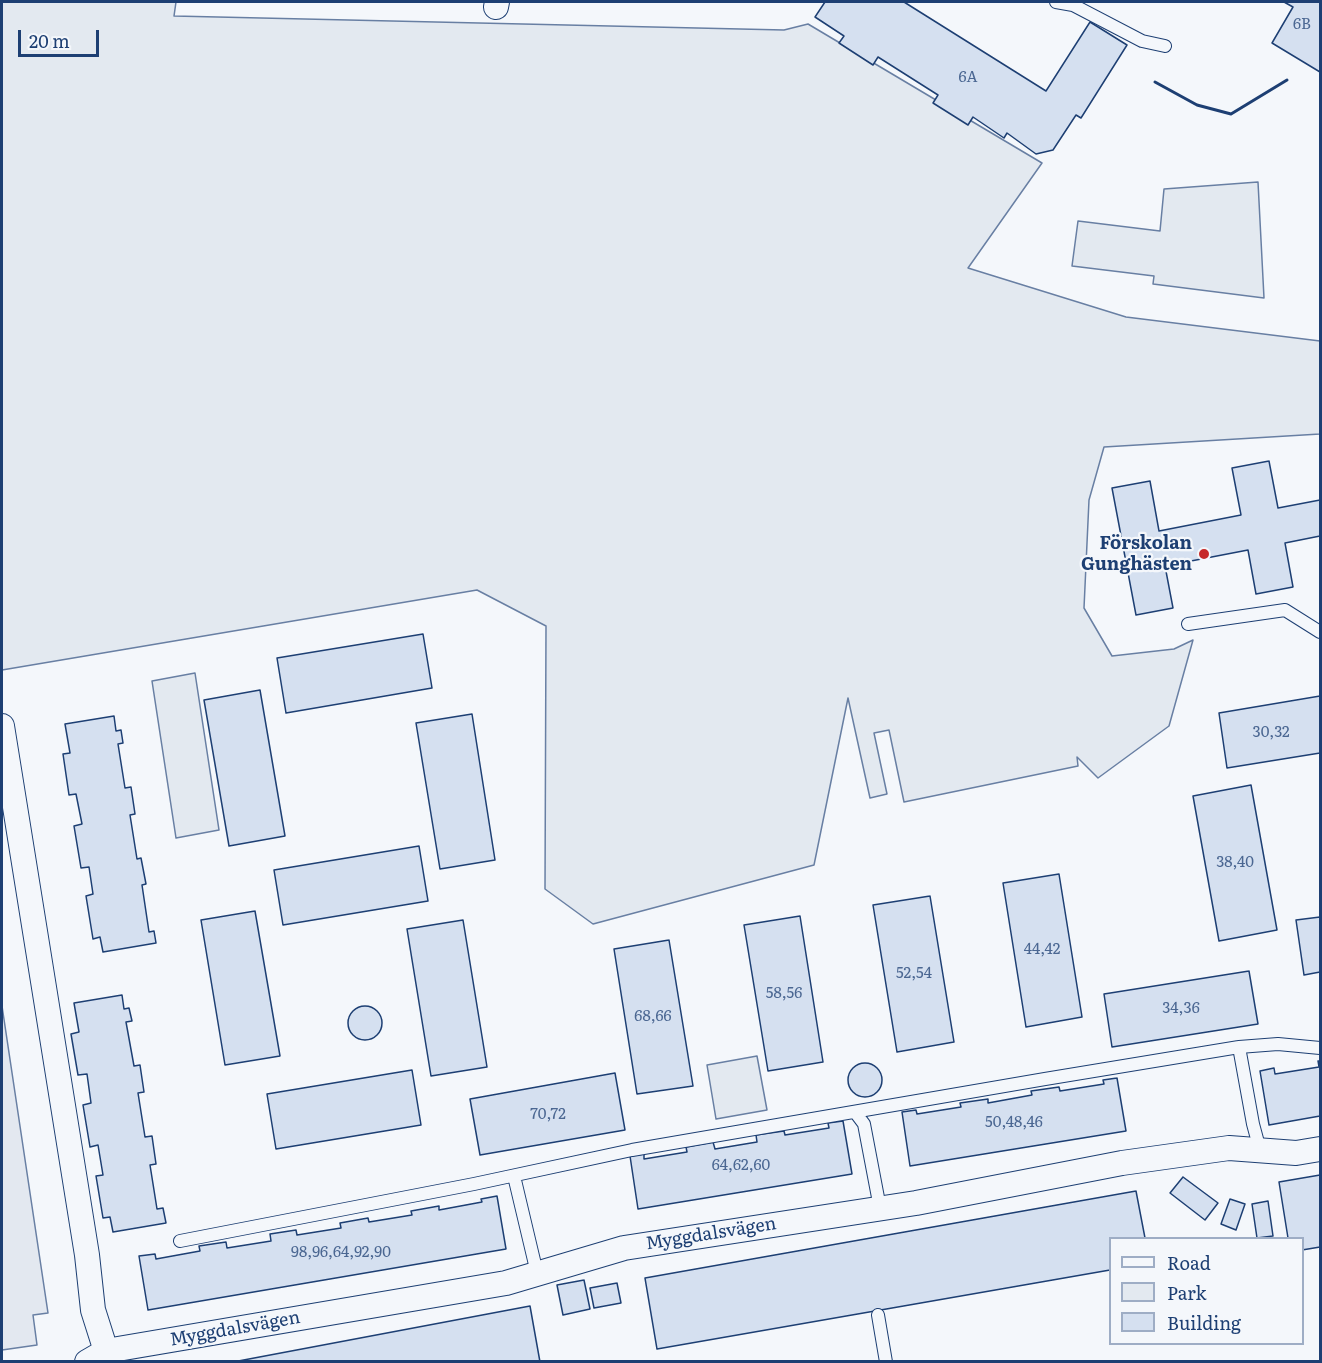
<!DOCTYPE html>
<meta charset="utf-8">
<style>
body{margin:0}
#map{position:relative;width:1322px;height:1363px;overflow:hidden;background:#f4f7fb;font-family:Literata,serif}
canvas{display:block}
.frame{position:absolute;inset:0;border:3px solid #1d3f73;pointer-events:none}
.legend{position:absolute;left:1109px;top:1237px;width:195px;height:108px;box-sizing:border-box;background:#f4f7fb;border:2px solid #9eadc5;margin:0;padding:8px 10px;list-style:none;font-size:18px;color:#1d3f73}
.legend li{display:flex;align-items:center;gap:12px;height:30px}
.legend b{width:30px;border:2px solid #9eadc5}
.scale{position:absolute;left:18px;top:30px;width:81px;height:27px;box-sizing:border-box;border:3px solid #1d3f73;border-top:0;padding-left:8px;font-size:18px;line-height:21px;white-space:nowrap;color:#1d3f73;-webkit-text-stroke:4px #f4f7fb;paint-order:stroke}
</style>
<div id="map">
<canvas width="1322" height="1363"></canvas>
<div class="frame"></div>
<ul class="legend">
<li><b style="height:8px;background:#f4f7fb"></b>Road</li>
<li><b style="height:16px;background:#e3e9f0"></b>Park</li>
<li><b style="height:16px;background:#d5e0f0"></b>Building</li>
</ul>
<div class="scale">20 m</div>
</div>
<script>
const g = document.querySelector('canvas').getContext('2d');
g.lineJoin = 'round';
function paint(path, color) { g.fillStyle = color; g.fill(path, 'evenodd'); }
const poly = rows => new Path2D(rows.map(r => 'M' + r).join(''));
function trace(path, color, width, dash) { g.strokeStyle = color; g.lineWidth = width; g.lineCap = dash ? 'butt' : 'round'; g.setLineDash(dash || []); g.stroke(path); }
function write(font, color, halo, rows, align = 'center') {
  g.font = font + ' Literata,serif'; g.lineWidth = 4.5; g.setLineDash([]); g.textBaseline = 'middle'; g.strokeStyle = halo; g.fillStyle = color; for (const [text, x, y, turn = 0] of rows) {
    g.save(); g.translate(x, y); g.rotate((+turn || 0) * Math.PI / 180); g.textAlign = isNaN(turn) ? turn : align; if (halo) g.strokeText(text, 0, 0); g.fillText(text, 0, 0); g.restore();
  }
}
const green = poly([
 [2,2,176,2,174,16,784,30,808,24,1042,163,968,268,1126,317,1320,341,1320,434,1104,447,1089,500,1084,608,1112,656,1174,649,1193,640,1169,726,1098,778,1077,757,1078,766,904,802,889,730,874,733,887,794,870,798,848,698,814,865,593,924,545,889,546,626,477,590,2,670,2,2],
 [1258,182,1264,298,1153,284,1154,276,1072,266,1078,221,1160,231,1164,189,1258,182],
 [195,673,219,830,176,838,152,681,195,673],
 [757,1056,767,1110,716,1119,707,1065,757,1056]
]);
paint(green, '#e3e9f0');
trace(green, '#687fa3', 1.5);
const parking = poly([
 [2,1006,48,1313,33,1315,37,1345,2,1350,2,1006]
]);
paint(parking, '#e3e8f0');
trace(parking, '#687fa3', 1.5);
const building = poly([
 [825,2,904,2,1046,91,1090,22,1127,45,1081,118,1076,115,1053,150,1036,154,1007,133,1004,138,973,117,968,125,933,103,938,95,878,57,873,65,839,43,844,36,815,17,825,2],
 [1284,2,1320,2,1320,72,1272,43,1293,7,1284,2],
 [1269,461,1278,508,1320,500,1320,536,1285,543,1293,587,1256,594,1248,550,1165,566,1173,608,1136,615,1112,488,1150,481,1159,531,1241,515,1232,468,1269,461],
 [423,634,432,688,286,713,277,658,423,634],
 [260,690,285,836,229,846,204,700,260,690],
 [1320,696,1320,753,1227,768,1219,713,1320,696],
 [472,714,495,860,440,869,416,723,472,714],
 [114,716,116,731,121,730,123,743,118,744,125,788,131,787,135,814,130,815,137,859,141,858,146,884,142,885,149,932,154,931,156,943,103,952,100,937,93,939,86,896,93,894,89,867,81,868,74,826,82,824,76,794,69,795,63,754,70,753,65,724,114,716],
 [1251,785,1277,930,1219,941,1193,796,1251,785],
 [419,846,428,901,283,925,274,870,419,846],
 [1059,874,1082,1017,1026,1027,1003,883,1059,874],
 [930,896,954,1042,897,1052,873,905,930,896],
 [255,911,280,1056,225,1065,201,920,255,911],
 [800,916,823,1062,768,1071,744,925,800,916],
 [1320,917,1320,972,1304,975,1296,920,1320,917],
 [463,920,487,1067,431,1076,407,929,463,920],
 [669,940,693,1086,637,1094,614,949,669,940],
 [1249,971,1258,1024,1112,1047,1104,994,1249,971],
 [122,995,124,1009,129,1008,132,1021,126,1022,134,1066,140,1065,144,1092,138,1093,145,1137,152,1136,156,1164,150,1165,157,1209,163,1208,166,1223,113,1232,110,1217,103,1218,96,1176,103,1175,98,1145,90,1147,83,1105,91,1103,87,1074,78,1075,71,1034,79,1032,74,1003,122,995],
 '348 1023a17 17 0 1 1 34 0a17 17 0 1 1-34 0Z',
 [1318,1061,1320,1061,1320,1116,1269,1125,1260,1071,1274,1068,1275,1074,1319,1067,1318,1061],
 '848 1080a17 17 0 1 1 34 0a17 17 0 1 1-34 0Z',
 [412,1070,421,1125,276,1149,267,1094,412,1070],
 [615,1073,625,1130,480,1155,470,1099,615,1073],
 [1117,1078,1126,1131,910,1166,902,1112,916,1110,917,1114,961,1107,960,1103,988,1099,988,1103,1032,1095,1031,1091,1059,1087,1060,1091,1104,1084,1103,1080,1117,1078],
 [843,1121,852,1174,638,1209,630,1156,644,1154,644,1159,687,1152,686,1147,713,1142,715,1149,757,1142,756,1135,784,1131,785,1135,829,1128,828,1123,843,1121],
 [1320,1175,1320,1247,1302,1250,1302,1238,1288,1238,1279,1182,1320,1175],
 [1183,1177,1218,1203,1205,1220,1170,1193,1183,1177],
 [1136,1191,1145,1238,1110,1238,1110,1270,657,1349,645,1278,1136,1191],
 [497,1196,506,1249,148,1310,139,1256,155,1254,156,1259,200,1251,199,1246,226,1242,227,1248,271,1241,270,1234,296,1230,297,1235,341,1228,340,1223,368,1218,369,1222,412,1215,411,1211,439,1206,439,1210,482,1202,481,1199,497,1196],
 [1230,1199,1245,1204,1236,1230,1221,1224,1230,1199],
 [1268,1201,1273,1236,1257,1238,1252,1204,1268,1201],
 [584,1280,590,1309,563,1315,557,1285,584,1280],
 [617,1283,621,1303,594,1308,590,1288,617,1283],
 [530,1306,540,1362,233,1362,530,1306]
]);
paint(building, '#d5e0f0');
trace(building, '#1d3f73', 1.5);
const lane = poly([
 [1056,2,1073,5,1142,41,1165,46],
 [1188,624,1285,610,1320,632],
 [1239,1047,1253,1124,1260,1150],
 [855,1112,864,1124,880,1208],
 [514,1176,537,1273],
 [180,1241,474,1184,632,1150,1045,1079,1239,1047,1278,1044,1320,1048],
 [878,1315,886,1362]
]);
const street = poly([
 [496,7,497,2],
 [2,726,87,1255,93,1310,106,1351,87,1362],
 [106,1351,506,1283,624,1248,916,1203,1122,1163,1229,1148,1296,1153,1320,1149]
]);
trace(lane, '#1d3f73', 14);
trace(street, '#1d3f73', 26);
trace(lane, '#f4f7fb', 12);
trace(street, '#f4f7fb', 24);
trace(poly([
 [1155,82,1197,105,1231,114,1287,80]
]), '#1d3f73', 3);
for (const [x, y, r, color] of [
 [1204,554,6,"#c62828"]
]) { const dot = new Path2D(); dot.arc(x, y, r, 0, 2 * Math.PI); g.fillStyle = color; g.fill(dot); trace(dot, '#f4f7fb', 2); }
write('15px', '#4b6792', null, [
 ["6B",1302,25],
 ["6A",968,78],
 ["30,32",1271,733],
 ["38,40",1235,863],
 ["44,42",1042,950],
 ["52,54",914,974],
 ["58,56",784,994],
 ["34,36",1181,1009],
 ["68,66",653,1017],
 ["70,72",548,1115],
 ["50,48,46",1014,1123],
 ["64,62,60",741,1166],
 ["98,96,64,92,90",341,1253]
]);
write('bold 18px', '#1d3f73', '#f4f7fb', [
 ["Förskolan",1192,544],
 ["Gunghästen",1192,565]
], 'right');
write('18px', '#1d3f73', '#f4f7fb', [
 ["Myggdalsvägen",711,1234,-9],
 ["Myggdalsvägen",235,1329,-10]
]);
</script>
